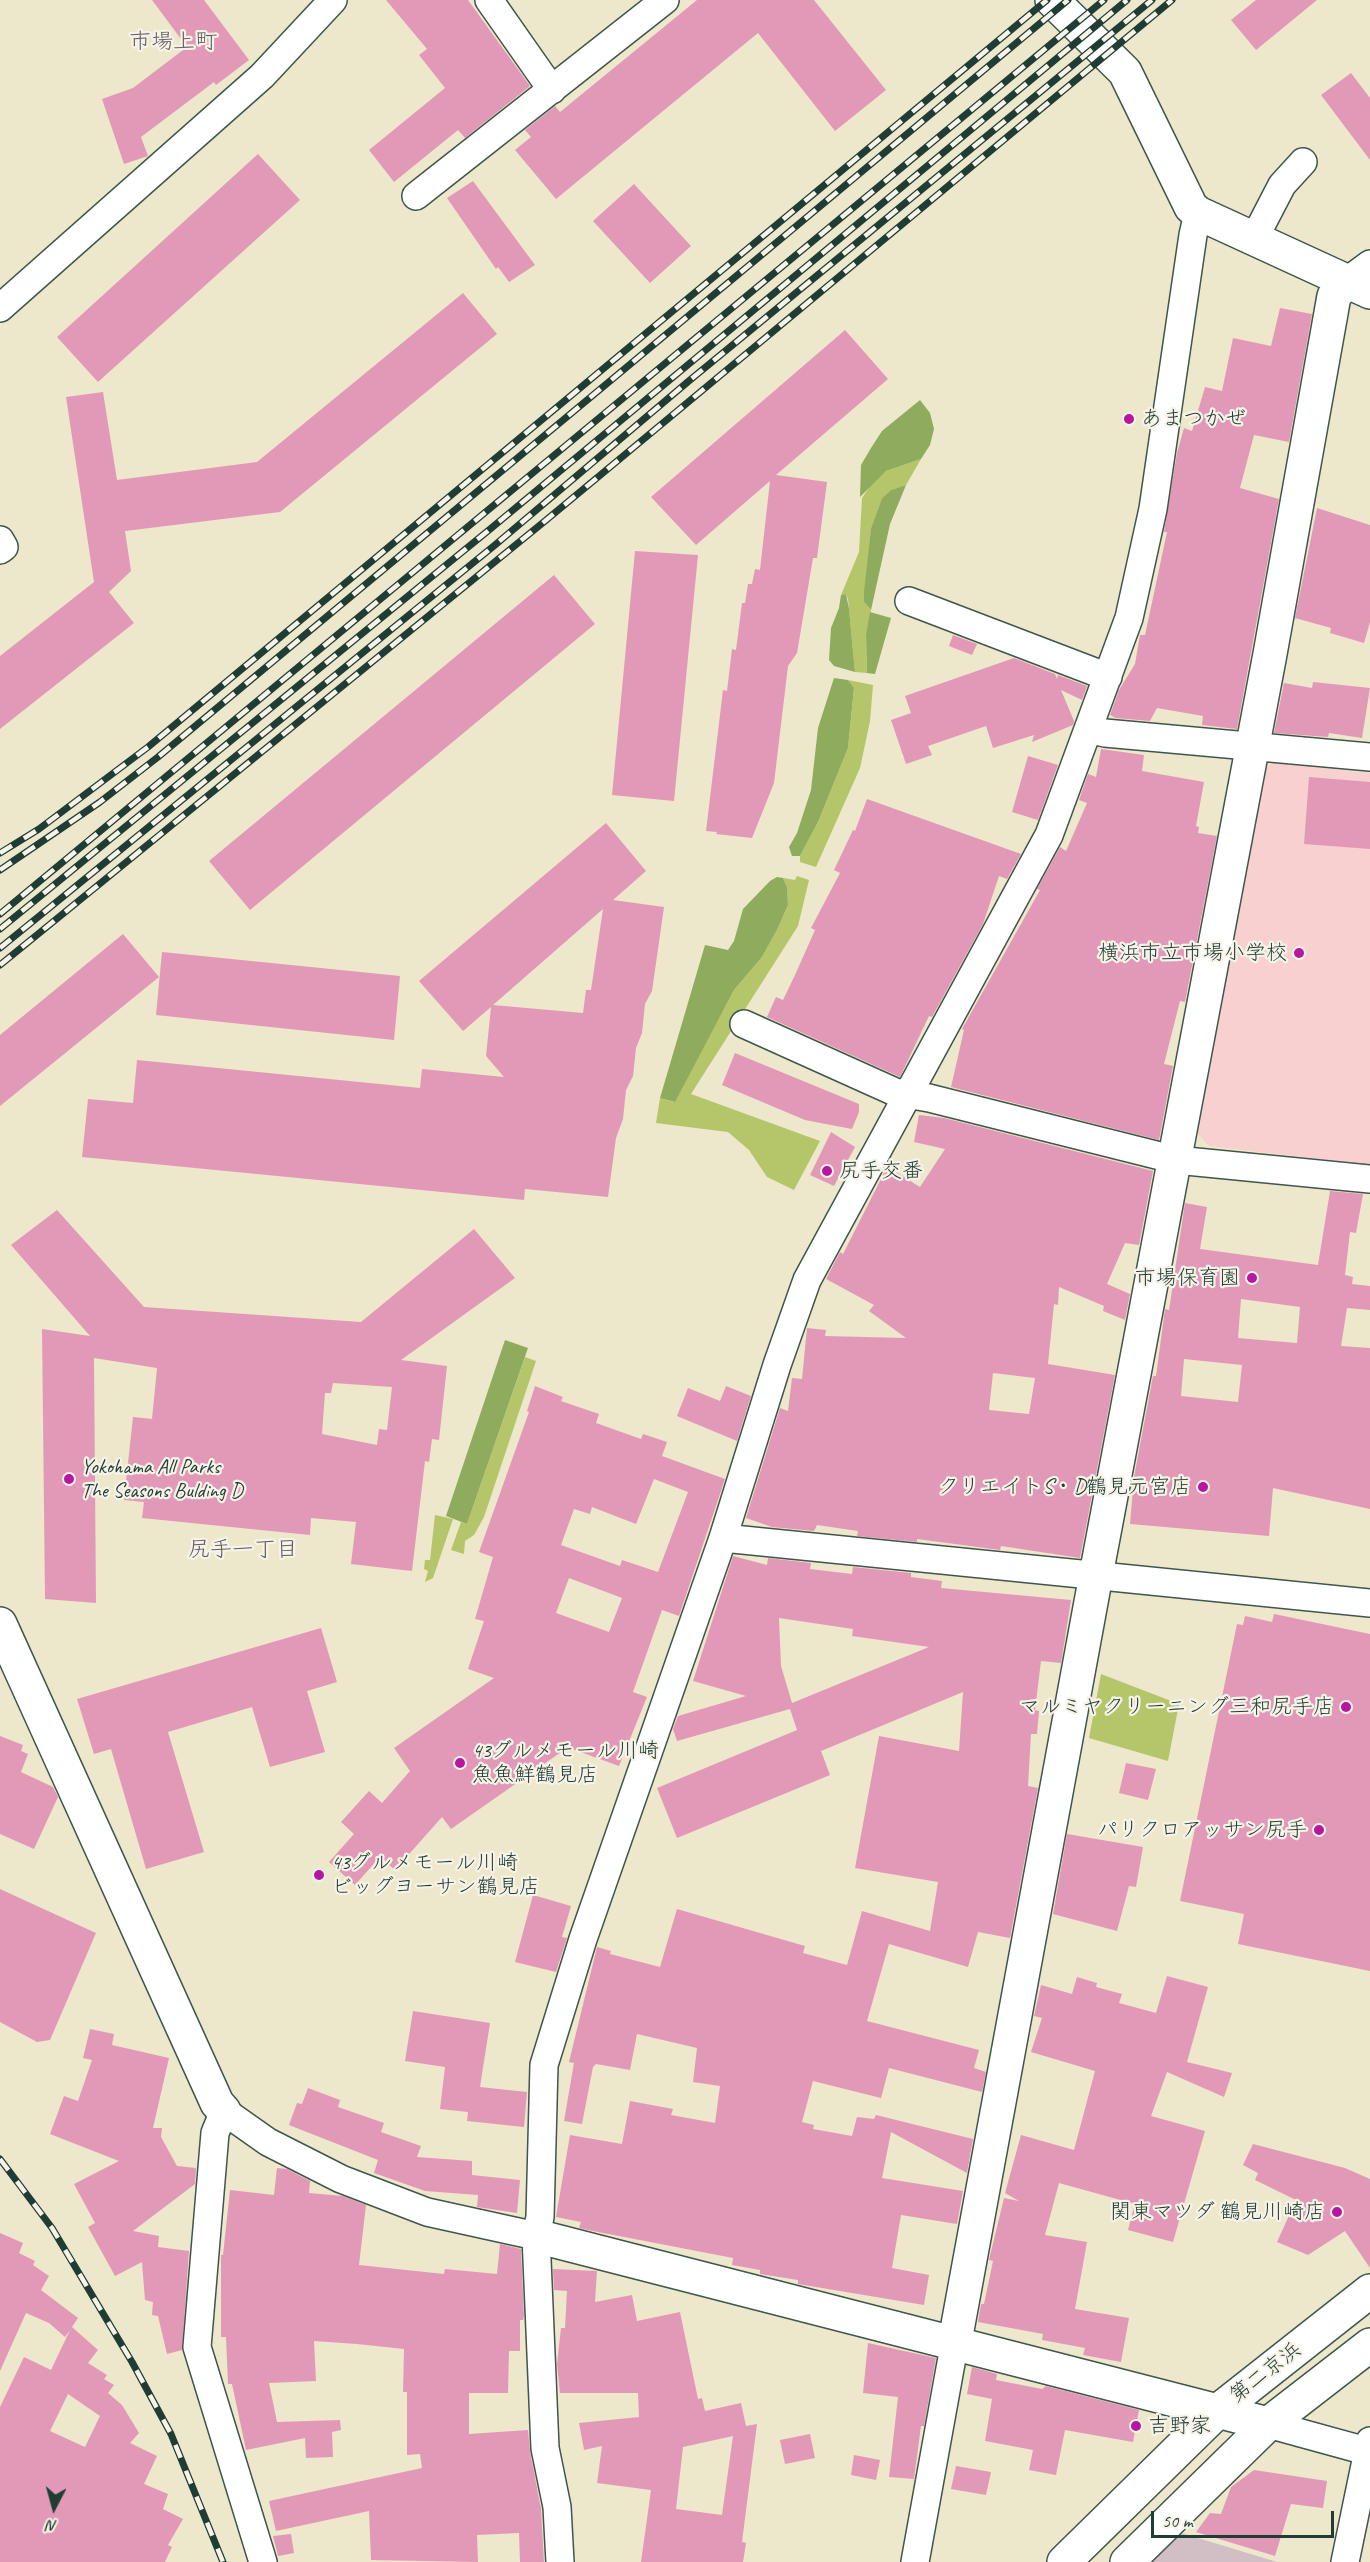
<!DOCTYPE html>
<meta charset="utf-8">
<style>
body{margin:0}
#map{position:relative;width:1370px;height:2562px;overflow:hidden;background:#ede7cb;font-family:Caveat,sans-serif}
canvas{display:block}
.north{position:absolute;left:24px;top:2478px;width:60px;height:60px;-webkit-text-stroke:4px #f7f3e8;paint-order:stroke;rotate:186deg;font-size:16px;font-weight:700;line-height:24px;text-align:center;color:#1f3d34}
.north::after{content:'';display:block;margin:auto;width:21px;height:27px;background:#1f3d34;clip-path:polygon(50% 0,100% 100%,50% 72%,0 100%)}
.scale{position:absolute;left:1151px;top:2511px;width:183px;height:27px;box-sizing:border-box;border:3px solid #1f3d34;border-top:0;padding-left:8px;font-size:18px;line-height:21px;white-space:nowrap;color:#1f3d34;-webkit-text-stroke:4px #f7f3e8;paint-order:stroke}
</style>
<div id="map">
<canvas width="1370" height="2562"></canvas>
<div class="north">N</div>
<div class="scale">50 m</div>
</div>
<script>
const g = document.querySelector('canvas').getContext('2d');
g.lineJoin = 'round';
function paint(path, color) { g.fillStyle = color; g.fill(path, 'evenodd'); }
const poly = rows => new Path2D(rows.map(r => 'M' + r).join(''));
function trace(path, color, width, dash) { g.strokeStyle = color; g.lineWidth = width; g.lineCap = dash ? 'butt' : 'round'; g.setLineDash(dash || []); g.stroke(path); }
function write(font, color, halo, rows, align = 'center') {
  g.font = font + ' Caveat,"Klee One",sans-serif'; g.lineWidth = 4.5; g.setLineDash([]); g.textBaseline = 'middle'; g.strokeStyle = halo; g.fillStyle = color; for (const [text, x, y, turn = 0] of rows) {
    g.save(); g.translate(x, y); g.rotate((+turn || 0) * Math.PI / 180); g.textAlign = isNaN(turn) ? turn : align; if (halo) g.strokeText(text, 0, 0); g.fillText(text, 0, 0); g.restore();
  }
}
paint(poly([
 [1273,763,1370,773,1370,1165,1209,1146,1198,1134,1258,773]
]), '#f7d0cf');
paint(poly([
 [1178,2532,1277,2562,1151,2562]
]), '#d2bec5');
paint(poly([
 [921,459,906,485,891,490,882,498,871,528,864,602,871,610,866,634,867,673,855,672,848,599,846,594,841,595,859,552,862,498,872,483,886,471],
 [848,680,873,685,870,721,860,768,816,867,800,862,800,856,818,822,848,748,854,689],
 [797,876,809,880,798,926,691,1094,820,1141,794,1190,767,1177,749,1150,728,1132,656,1123,660,1098,674,1102,734,990,762,957,777,930,788,905,787,887,783,878,795,880],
 [525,1357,536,1361,484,1517,474,1535,465,1541,464,1554,451,1550,461,1522,467,1524],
 [435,1515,453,1519,433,1578,425,1582,428,1571,424,1569,425,1560,430,1560],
 [1101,1674,1179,1704,1168,1761,1089,1738]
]), '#b4c669');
paint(poly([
 [920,400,930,413,934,429,930,445,921,459,886,471,860,497,861,465,871,448,882,431],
 [906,485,890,524,871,610,864,602,864,592,871,528,882,498,891,490],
 [846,594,849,609,855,672,834,666,829,660,831,628,839,608,841,595],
 [870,612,891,618,875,674,867,673,866,634],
 [834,678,848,680,854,688,848,748,818,822,800,856,792,856,789,847,797,833,811,790,818,728],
 [777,877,783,878,787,887,788,905,777,930,762,957,734,990,675,1102,660,1098,705,945,728,950,734,941,743,909,770,881],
 [505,1340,528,1348,467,1524,446,1516]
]), '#8fab5d');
paint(poly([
 [152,0,204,0,249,60,216,85,214,82,141,137,148,156,124,164,102,99,133,88,187,47],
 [386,0,468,0,530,86,465,138,458,130,394,182,369,150,445,88,419,55,427,49],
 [697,0,814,0,886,90,835,131,758,33,556,199,515,150,531,137,525,130,555,106,560,112],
 [1256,0,1317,0,1256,50,1231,20],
 [1351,73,1370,98,1370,160,1321,95],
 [258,154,300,200,98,382,57,337],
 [473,181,535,265,509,282,498,267,496,269,447,198],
 [634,184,691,246,650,283,593,221],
 [463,293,497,334,280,512,125,531,131,571,109,592,134,623,0,729,0,656,94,582,66,397,103,392,117,480,257,462],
 [1280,308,1312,314,1289,442,1254,435,1240,488,1279,499,1237,729,1202,725,1203,716,1157,708,1150,721,1116,718,1110,715,1119,690,1135,664,1140,635,1145,635,1167,532,1164,532,1177,453,1184,428,1192,431,1205,387,1222,391,1233,338,1271,346],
 [845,330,888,379,776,475,827,482,817,558,813,558,797,653,788,666,774,783,752,838,716,834,717,832,706,831,723,690,727,691,732,649,736,650,742,603,745,603,748,584,752,584,755,569,760,570,770,481,696,545,651,497],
 [1317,508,1370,525,1370,622,1364,643,1330,633,1331,628,1295,618],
 [635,551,698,555,674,801,612,795],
 [554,575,595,624,250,910,209,861],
 [953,635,977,644,972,655,949,646],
 [1014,658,1055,674,1057,679,1058,675,1087,686,1082,700,1061,690,1074,721,1073,725,1032,742,1034,735,993,748,986,726,928,746,932,755,906,764,891,720,911,713,905,696],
 [1313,682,1370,688,1362,738,1329,733,1328,737,1274,733,1284,683,1312,688],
 [1101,749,1144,755,1142,771,1204,782,1196,826,1199,827,1198,833,1217,836,1185,1002,1180,1001,1164,1064,1173,1066,1159,1140,951,1087,964,1030,962,1029,1040,890,1037,889,1060,847,1066,851,1087,803,1079,800,1088,774,1096,777],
 [1028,756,1058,765,1038,820,1012,812],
 [1309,777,1370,782,1370,849,1304,844],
 [867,799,1021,854,1007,879,999,876,983,924,932,1017,929,1016,900,1077,767,1017,776,997,783,1000,795,975,815,930,811,928,840,873,834,870,853,830,855,831],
 [606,823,646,871,613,900,664,907,652,991,645,1004,642,1033,636,1048,633,1076,626,1090,623,1119,616,1138,608,1197,525,1189,524,1200,82,1157,88,1099,133,1103,137,1060,420,1088,422,1069,504,1077,486,1056,491,1007,463,1031,419,981],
 [603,909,591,990,586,990,583,1013,493,1005],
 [123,934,159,977,0,1106,0,1035],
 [162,952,400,976,394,1040,156,1015],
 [735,1053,859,1104,859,1112,852,1129,805,1120,722,1085],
 [919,1115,944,1118,1153,1171,1139,1245,1125,1243,1107,1284,1130,1294,1125,1320,1103,1311,1104,1306,1059,1287,1058,1305,1054,1304,1048,1364,1115,1375,1080,1558,1001,1546,1000,1550,917,1539,917,1542,857,1536,858,1531,817,1525,814,1531,772,1527,746,1518,780,1408,788,1411,792,1378,802,1379,807,1328,826,1330,825,1336,906,1338,869,1311,874,1305,826,1279,840,1252,843,1254,885,1171,889,1173,891,1169,920,1187,945,1149,914,1142],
 [993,1373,1035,1378,1029,1414,989,1410],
 [831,1132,855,1147,834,1186,810,1175],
 [1330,1191,1363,1194,1356,1233,1350,1232,1345,1275,1353,1277,1352,1284,1370,1286,1370,1310,1347,1308,1341,1346,1370,1348,1370,1509,1273,1488,1269,1536,1130,1524,1134,1477,1153,1376,1156,1376,1165,1309,1169,1310,1185,1203,1207,1207,1200,1249,1318,1265],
 [1241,1299,1300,1307,1297,1343,1238,1338],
 [1184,1359,1242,1365,1238,1402,1181,1396],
 [57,1210,144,1307,361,1322,474,1229,515,1278,401,1360,447,1366,439,1440,432,1439,429,1462,425,1461,412,1571,351,1564,356,1522,311,1518,310,1535,142,1518,144,1502,124,1500,133,1417,152,1419,157,1368,94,1358,96,1603,45,1599,42,1329,90,1336,11,1245],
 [333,1383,392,1387,387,1430,379,1429,377,1445,322,1434,325,1393,331,1393],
 [535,1386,563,1397,561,1401,599,1414,596,1423,641,1439,643,1434,667,1442,662,1456,725,1479,679,1616,662,1610,633,1692,647,1697,619,1766,572,1749,571,1752,564,1750,451,1829,442,1817,395,1870,380,1857,355,1885,329,1862,354,1834,341,1822,369,1791,382,1803,410,1771,394,1748,494,1678,468,1669,484,1621,475,1619,493,1557,479,1552,529,1412,527,1411],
 [654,1479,688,1492,658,1572,622,1560,620,1566,561,1545,574,1509,590,1514,592,1507,636,1524],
 [569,1578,622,1598,609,1632,556,1613],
 [726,1386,751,1396,737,1441,677,1416,688,1388,720,1401],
 [733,1556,767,1565,768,1558,811,1563,810,1569,852,1574,853,1567,911,1573,911,1577,942,1581,941,1588,1071,1600,1061,1663,1041,1661,1035,1710,1039,1711,1037,1734,1031,1734,1028,1786,1038,1788,1010,1938,978,1932,968,1967,889,1944,867,2021,979,2050,974,2068,986,2072,982,2092,889,2068,881,2098,813,2081,802,2122,814,2125,813,2129,852,2136,857,2117,874,2119,876,2115,973,2139,967,2173,891,2132,882,2178,963,2191,957,2224,901,2215,892,2268,929,2275,924,2305,798,2284,798,2280,760,2274,760,2270,732,2265,733,2258,593,2231,579,2228,581,2222,556,2217,570,2135,622,2144,630,2101,673,2109,671,2115,715,2123,720,2086,693,2082,697,2048,637,2034,630,2070,596,2064,593,2067,582,2124,564,2121,574,2063,569,2062,597,1947,611,1951,610,1954,660,1967,677,1909,805,1946,803,1953,847,1965,862,1911,930,1931,938,1882,855,1868,879,1736,959,1751,963,1692,821,1751,830,1775,677,1838,657,1788,797,1730,790,1709,677,1741,673,1729,678,1716,746,1696,693,1681],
 [779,1618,853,1629,852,1636,929,1647,792,1703,781,1666],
 [1274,1614,1370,1634,1370,1971,1238,1944,1244,1914,1180,1901,1237,1624,1243,1625,1245,1616,1272,1622],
 [321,1628,337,1682,307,1691,325,1752,270,1767,252,1707,168,1732,204,1852,146,1869,111,1749,94,1754,77,1699],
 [0,1736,23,1745,21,1751,28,1754,21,1772,53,1787,58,1797,34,1849,0,1834],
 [1126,1763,1156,1769,1148,1800,1119,1793],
 [1067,1834,1143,1847,1136,1887,1129,1886,1117,1931,1053,1914],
 [0,1889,96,1933,50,2040,37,2042,0,2022],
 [533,1895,571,1906,562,1937,567,1938,556,1972,515,1962],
 [1167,1976,1208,1987,1187,2062,1232,2073,1224,2097,1167,2072,1151,2116,1205,2131,1173,2242,1128,2230,1135,2204,1059,2183,1045,2235,1087,2242,1075,2309,1129,2318,1121,2362,1083,2355,1085,2348,1042,2340,1043,2334,978,2322,981,2304,984,2304,993,2261,989,2260,1004,2198,1019,2201,1005,2193,1021,2135,1074,2150,1095,2071,1031,2052,1042,2018,1034,2016,1041,1985,1072,1994,1077,1977,1097,1983,1096,1987,1122,1994,1119,2003,1156,2013],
 [413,2011,490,2023,480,2087,527,2092,524,2127,467,2121,468,2112,440,2109,445,2067,405,2061],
 [90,2029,114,2034,112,2045,169,2058,153,2128,162,2128,161,2137,177,2166,196,2168,195,2184,133,2231,159,2236,158,2247,189,2251,182,2350,167,2354,158,2316,152,2315,153,2302,145,2300,142,2262,115,2276,88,2227,95,2223,74,2184,119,2161,50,2134,64,2096,78,2101,92,2060,83,2058],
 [308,2088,340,2100,338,2107,384,2123,381,2132,421,2146,417,2157,472,2161,472,2175,520,2180,517,2213,477,2207,478,2195,425,2191,374,2173,378,2160,289,2125,297,2103,302,2104],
 [1253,2144,1345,2168,1370,2179,1370,2268,1345,2231,1308,2255,1277,2242,1296,2200,1255,2180,1258,2173,1243,2165],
 [277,2168,287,2169,310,2181,309,2193,343,2196,366,2205,359,2265,444,2274,445,2269,497,2274,500,2244,521,2249,524,2316,523,2320,520,2320,520,2351,509,2351,508,2393,469,2393,469,2434,528,2430,530,2451,541,2509,544,2562,520,2562,519,2533,477,2535,478,2562,371,2560,369,2511,276,2531,269,2501,422,2468,420,2454,407,2455,407,2392,403,2392,404,2349,357,2344,314,2341,316,2381,269,2383,277,2422,340,2420,341,2430,332,2432,333,2457,306,2458,305,2438,246,2450,232,2384,228,2384,226,2337,221,2337,221,2255,223,2255,230,2190,274,2195],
 [0,2233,23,2243,19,2253,35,2261,33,2265,49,2276,41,2290,78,2318,72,2327,98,2350,88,2363,107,2375,104,2379,114,2385,108,2393,122,2405,139,2433,130,2443,157,2456,144,2484,168,2494,163,2509,183,2519,168,2545,172,2547,165,2562,0,2562,0,2407,24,2357,51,2370,70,2330,65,2337,49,2323,26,2313,0,2371],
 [68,2394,100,2416,85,2447,50,2431],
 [553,2269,597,2271,595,2302,632,2295,637,2321,680,2312,698,2399,702,2398,705,2411,741,2403,746,2426,757,2424,742,2542,746,2543,743,2562,641,2562,651,2490,597,2483,602,2446,584,2450,579,2423,639,2417,638,2393,560,2393,557,2364,561,2328,565,2328,567,2291,554,2290],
 [733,2436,722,2515,676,2509,683,2447],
 [868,2343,936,2358,924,2426,921,2426,914,2479,889,2477,898,2397,863,2393],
 [972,2367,997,2374,996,2380,1042,2389,1046,2386,1139,2410,1133,2442,1065,2430,1056,2475,1029,2470,1033,2450,985,2441,992,2399,967,2394],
 [810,2434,815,2458,785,2464,780,2440],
 [854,2455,880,2460,876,2480,851,2475],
 [956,2466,991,2472,986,2495,951,2489],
 [1254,2470,1327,2481,1323,2508,1291,2504,1275,2556,1196,2532,1210,2513,1221,2514,1231,2487],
 [291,2534,294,2553,278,2556,273,2536]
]), '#e299b8');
const minor = poly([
 [489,0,552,90],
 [416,196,665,0],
 [1254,239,1282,185,1303,162],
 [1347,281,1370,264],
 [0,308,262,76,333,0],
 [0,540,4,547,0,550],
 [909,601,1108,677],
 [1088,729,1105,733,1370,757],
 [744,1024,895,1092,929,1098,1176,1160,1370,1179],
 [723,1538,1370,1603],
 [1268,2424,1370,2452],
 [263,2562,197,2347,215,2133,224,2111,268,2142,341,2179,427,2212,536,2236],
 [560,2562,557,2507,545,2448,536,2236,540,2217,544,2065,583,1939,723,1538,777,1365,807,1280,1049,835,1129,618,1153,509,1193,235,1198,213],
 [915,2562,955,2341],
 [1345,2562,1370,2441]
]);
const tertiary = poly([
 [1052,0,1125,72,1191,207,1198,213,1370,292],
 [0,1624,217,2103,224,2111],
 [536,2236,1268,2424],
 [955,2341,1096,1575,1270,654,1331,313,1334,296,1347,281]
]);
const trunk = poly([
 [1064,2562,1219,2410,1370,2291],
 [1127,2562,1268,2424,1370,2345]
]);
trace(minor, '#3e564b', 30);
trace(tertiary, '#3e564b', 36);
trace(trunk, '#3e564b', 36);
trace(minor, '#fff', 27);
trace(tertiary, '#fff', 33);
trace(trunk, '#fff', 33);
const rail = poly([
 [0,853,39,829,148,747,1047,0],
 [0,870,100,802,158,757,1068,0],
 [0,914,1104,0],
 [0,929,489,530,1127,0],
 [0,948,495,545,690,380,1152,0],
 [0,965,545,521,1172,0],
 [0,2159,52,2228,132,2362,171,2434,223,2562]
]);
trace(rail, '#1f3d34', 7);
trace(rail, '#f7f3e8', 4.5, [14]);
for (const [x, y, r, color] of [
 [1129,419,6,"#b5179e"],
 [1299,953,6,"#b5179e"],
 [827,1171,6,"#b5179e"],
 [1252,1278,6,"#b5179e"],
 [69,1479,6,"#b5179e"],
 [1203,1487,6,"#b5179e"],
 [1346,1707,6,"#b5179e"],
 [460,1763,6,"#b5179e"],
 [1319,1830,6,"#b5179e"],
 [319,1875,6,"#b5179e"],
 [1337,2212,6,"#b5179e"],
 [1136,2426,6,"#b5179e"]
]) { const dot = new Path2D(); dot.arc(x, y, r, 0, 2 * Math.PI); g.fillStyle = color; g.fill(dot); trace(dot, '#f7f3e8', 2); }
write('21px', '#1f3d34', '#f7f3e8', [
 ["あまつかぜ",1141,419],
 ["横浜市立市場小学校",1287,953,"right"],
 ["尻手交番",839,1171],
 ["市場保育園",1240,1278,"right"],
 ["Yokohama All Parks",81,1467],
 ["The Seasons Bulding D",81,1491],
 ["クリエイトS・D鶴見元宮店",1191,1487,"right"],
 ["マルミヤクリーニング三和尻手店",1334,1707,"right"],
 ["43グルメモール川崎",472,1751],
 ["魚魚鮮鶴見店",472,1775],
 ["パリクロアッサン尻手",1307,1830,"right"],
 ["43グルメモール川崎",331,1863],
 ["ビッグヨーサン鶴見店",331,1887],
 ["関東マツダ 鶴見川崎店",1325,2212,"right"],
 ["吉野家",1148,2426]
], 'left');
write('21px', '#1f3d34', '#f7f3e8', [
 ["第二京浜",1266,2373,-38]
]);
write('22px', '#635d62', '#f7f3e8', [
 ["市場上町",173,42],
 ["尻手一丁目",243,1550]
]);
</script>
